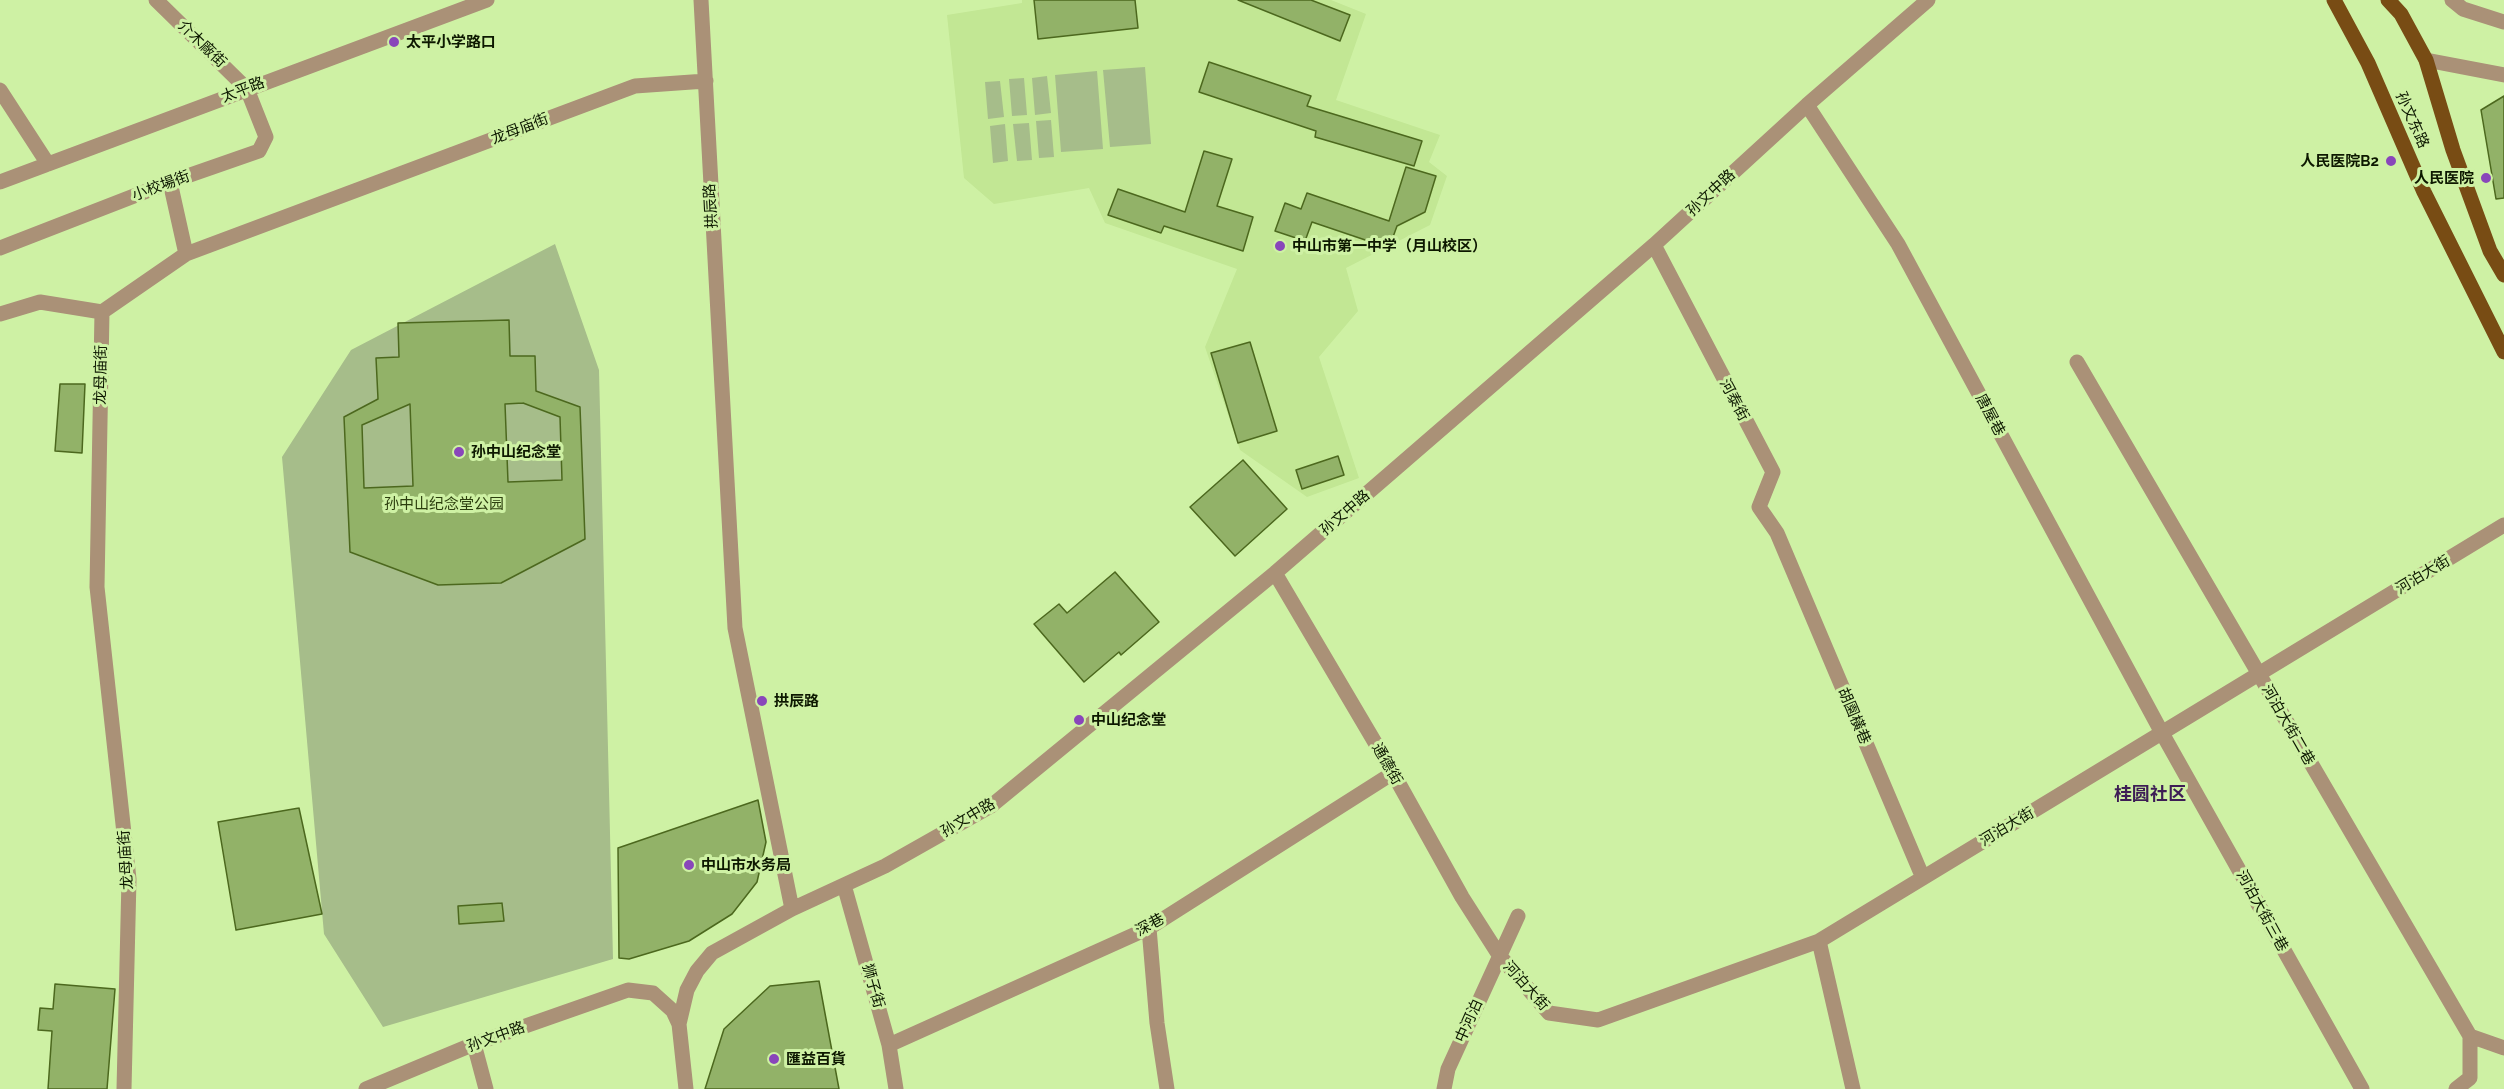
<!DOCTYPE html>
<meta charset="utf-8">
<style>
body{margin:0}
canvas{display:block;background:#cef1a4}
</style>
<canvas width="2504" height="1089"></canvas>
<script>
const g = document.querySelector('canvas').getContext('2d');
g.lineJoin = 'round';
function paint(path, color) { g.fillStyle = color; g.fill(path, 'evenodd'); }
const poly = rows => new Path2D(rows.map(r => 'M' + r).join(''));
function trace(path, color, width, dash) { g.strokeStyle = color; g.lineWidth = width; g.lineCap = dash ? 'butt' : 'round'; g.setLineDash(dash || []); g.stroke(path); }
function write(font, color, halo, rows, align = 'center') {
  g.font = font + ' Raleway,"Noto Sans SC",sans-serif'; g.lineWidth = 6; g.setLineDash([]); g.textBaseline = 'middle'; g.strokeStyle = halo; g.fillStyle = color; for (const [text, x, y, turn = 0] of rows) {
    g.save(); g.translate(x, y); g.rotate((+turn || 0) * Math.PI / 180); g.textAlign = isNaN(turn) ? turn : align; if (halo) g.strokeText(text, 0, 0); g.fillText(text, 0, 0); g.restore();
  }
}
paint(poly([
 [1022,0,1331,0,1366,14,1336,100,1440,135,1429,162,1447,176,1430,225,1346,268,1358,311,1319,357,1359,478,1307,497,1240,450,1205,347,1237,269,1105,223,1089,188,994,204,964,178,947,15,1022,3]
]), '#c2e794');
paint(poly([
 [1145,67,1151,144,1110,147,1103,70],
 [1097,71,1103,149,1061,152,1055,75],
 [1047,76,1051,113,1035,115,1032,78],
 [1024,78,1027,115,1012,116,1009,79],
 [1000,81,1004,117,988,119,985,82],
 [1051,120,1054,157,1039,158,1036,121],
 [1029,123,1032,160,1017,161,1013,124],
 [1005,124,1008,161,993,163,990,126],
 [555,244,599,370,613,959,383,1027,324,934,282,457,351,350]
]), '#a6bd8a');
const building = poly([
 [1034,0,1135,0,1138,28,1038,39,1034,0],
 [1238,0,1311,0,1350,15,1340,41,1238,0],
 [1209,62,1311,96,1307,106,1422,141,1414,166,1315,137,1316,131,1199,92,1209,62],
 [2504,96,2504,198,2496,199,2481,110,2504,96],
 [1204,151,1232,159,1217,206,1253,217,1243,251,1164,226,1161,233,1108,215,1118,189,1185,212,1204,151],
 [1406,167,1436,176,1425,212,1397,226,1389,248,1312,222,1305,241,1275,231,1285,203,1301,209,1307,193,1389,221,1406,167],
 [509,320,510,356,535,356,536,391,580,407,585,539,501,583,438,585,350,552,344,417,378,399,376,358,399,357,398,323,509,320],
 [523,403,560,417,562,480,508,482,505,404,523,403],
 [410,404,413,486,364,488,362,425,410,404],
 [1250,342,1277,431,1238,443,1211,353,1250,342],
 [60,384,85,384,82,453,55,451,60,384],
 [1338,456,1344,475,1302,489,1296,470,1338,456],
 [1243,460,1287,509,1235,556,1190,507,1243,460],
 [1115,572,1159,622,1121,655,1119,652,1084,682,1034,624,1059,604,1067,613,1115,572],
 [758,800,766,842,757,882,732,914,689,941,629,959,619,958,618,848,758,800],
 [299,808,322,914,236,930,218,822,299,808],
 [502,903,504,921,459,924,458,906,502,903],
 [819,981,839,1089,705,1089,724,1029,770,986,819,981],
 [55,984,115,989,107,1089,48,1089,52,1031,38,1030,40,1008,53,1009,55,984]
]);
paint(building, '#92b268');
trace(building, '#4c681e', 1.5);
trace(poly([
 [701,0,735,628,792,909],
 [2452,0,2463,9,2504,22],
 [2426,60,2504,75],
 [0,90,48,164],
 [1807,105,1898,244,2162,733,2362,1089],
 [0,182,487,0],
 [170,182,186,254],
 [1654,245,1773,472,1759,507,1777,533,1923,878],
 [0,248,170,182,259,151,266,137,247,89,156,0],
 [0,314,40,302,102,312],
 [2077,362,2470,1036,2470,1078,2456,1089],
 [1275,573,1393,773,1462,897,1499,955,1549,1013,1598,1020,1819,941,2504,525],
 [844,885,889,1045,896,1089],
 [1149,928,1157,1023,1167,1089],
 [1819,941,1853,1089],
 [2470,1036,2504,1048],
 [474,1044,486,1089],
 [889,1045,1149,928,1393,773],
 [124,1089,129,879,97,587,102,312,186,254,635,86,706,81],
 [366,1089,474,1044,628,990,653,993,673,1011,679,1024],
 [686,1089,679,1024,687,990,697,971,712,953,792,909,885,866,991,806,1275,573,1654,245,1807,105,1928,0],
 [1444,1089,1448,1069,1518,916]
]), '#aa9177', 15);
trace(poly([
 [2334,0,2368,63,2424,192,2504,352],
 [2388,0,2401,14,2426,60,2453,150,2490,251,2504,275]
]), '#784c14', 15);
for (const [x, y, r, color] of [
 [394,42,6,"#8946ba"],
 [2391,161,6,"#8946ba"],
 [2486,178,6,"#8946ba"],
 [1280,246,6,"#8946ba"],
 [459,452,6,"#8946ba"],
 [762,701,6,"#8946ba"],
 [1079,720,6,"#8946ba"],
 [689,865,6,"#8946ba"],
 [774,1059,6,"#8946ba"]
]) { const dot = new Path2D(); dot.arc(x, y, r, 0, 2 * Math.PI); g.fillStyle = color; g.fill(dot); trace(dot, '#cef1a4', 2); }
write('bold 15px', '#0d1800', '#cef1a4', [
 ["太平小学路口",406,42],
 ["人民医院B2",2379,161,"right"],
 ["人民医院",2474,178,"right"],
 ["中山市第一中学（月山校区）",1292,246],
 ["孙中山纪念堂",471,452],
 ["拱辰路",774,701],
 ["中山纪念堂",1091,720],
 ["中山市水务局",701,865],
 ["匯益百貨",786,1059]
], 'left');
write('15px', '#0d1800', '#cef1a4', [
 ["介木廠街",202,44,44],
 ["太平路",243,90,-21],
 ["孙文东路",2412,120,66],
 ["龙母庙街",520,129,-21],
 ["小校場街",161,186,-20],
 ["孙文中路",1711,193,-43],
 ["拱辰路",711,206,-93],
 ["龙母庙街",101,375,-89],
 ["河泰街",1734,400,62],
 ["唐屋巷",1990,415,62],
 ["孙文中路",1345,513,-41],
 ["河泊大街",2423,575,-31],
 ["胡園橫巷",1854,716,67],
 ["河泊大街二巷",2288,725,60],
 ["通德街",1387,764,60],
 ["孙文中路",968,818,-31],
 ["河泊大街",2007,827,-31],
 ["龙母庙街",126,860,-94],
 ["河泊大街三巷",2262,911,61],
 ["深巷",1150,925,-29],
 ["狮子街",873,986,74],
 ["河泊大街",1526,986,48],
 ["中河泊",1469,1021,-66],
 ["孙文中路",496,1037,-20]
]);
write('15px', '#2c3e0e', '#cef1a4', [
 ["孙中山纪念堂公园",444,504]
]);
write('bold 18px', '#3d1d55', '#cef1a4', [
 ["桂圆社区",2150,795]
]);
</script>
